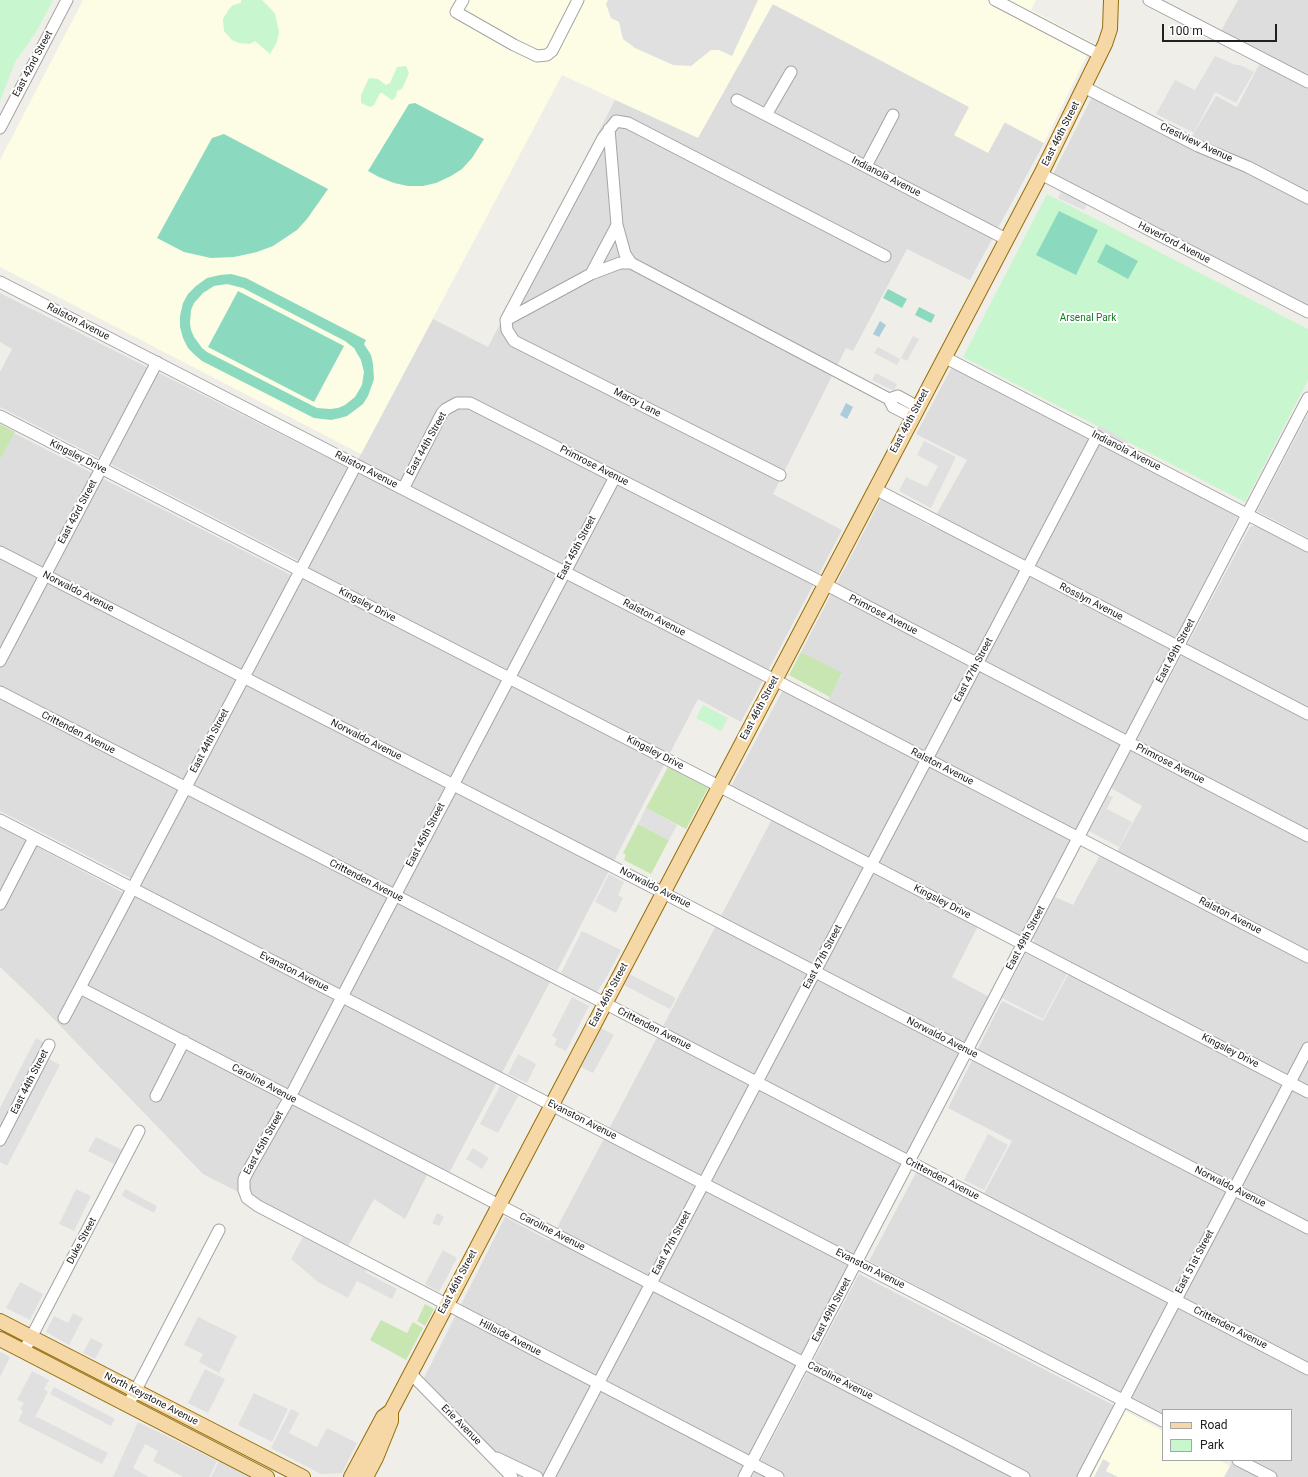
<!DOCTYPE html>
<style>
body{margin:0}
#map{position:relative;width:1308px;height:1477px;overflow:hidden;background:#f0eee8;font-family:Roboto,sans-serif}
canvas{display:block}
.legend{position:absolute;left:1162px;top:1409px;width:130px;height:52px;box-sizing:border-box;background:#fff;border:1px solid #a6a6a6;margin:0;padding:5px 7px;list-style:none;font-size:12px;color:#202020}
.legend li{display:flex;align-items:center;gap:8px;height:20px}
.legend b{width:20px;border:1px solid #a6a6a6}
.scale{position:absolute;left:1162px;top:24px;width:115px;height:18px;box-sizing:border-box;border:2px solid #202020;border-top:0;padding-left:5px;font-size:12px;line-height:14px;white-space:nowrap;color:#202020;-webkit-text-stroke:3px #fff;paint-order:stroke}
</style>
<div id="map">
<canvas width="1308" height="1477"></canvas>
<ul class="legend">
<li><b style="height:5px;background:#f6d8a7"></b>Road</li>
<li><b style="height:11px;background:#c8f6cf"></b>Park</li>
</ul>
<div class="scale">100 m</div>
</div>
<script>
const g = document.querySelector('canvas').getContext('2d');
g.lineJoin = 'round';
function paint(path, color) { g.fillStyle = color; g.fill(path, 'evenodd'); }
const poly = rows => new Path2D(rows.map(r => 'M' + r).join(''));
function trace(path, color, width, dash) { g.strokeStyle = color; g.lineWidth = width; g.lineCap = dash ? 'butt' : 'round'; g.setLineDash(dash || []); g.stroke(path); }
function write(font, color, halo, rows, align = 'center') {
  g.font = font + ' Roboto,sans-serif'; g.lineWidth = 4; g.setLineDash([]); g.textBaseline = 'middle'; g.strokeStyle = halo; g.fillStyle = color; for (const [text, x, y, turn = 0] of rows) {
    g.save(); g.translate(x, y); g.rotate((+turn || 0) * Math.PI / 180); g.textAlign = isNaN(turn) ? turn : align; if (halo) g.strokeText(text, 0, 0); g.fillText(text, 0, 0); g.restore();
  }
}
paint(poly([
 [1238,0,1308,0,1308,76,1221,31],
 [772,4,1044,143,970,280,907,249,853,351,846,348,773,494,842,530,741,722,698,699,557,971,192,785,361,454,433,319,488,347,615,100,698,137],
 [1260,63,1308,89,1308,309,1053,174,1093,95,1187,145,1216,96,1237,107],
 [0,293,348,468,299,561,0,407,0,372,12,349,0,342],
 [952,367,956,368,1238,516,1023,938,731,786,783,690,822,711,842,674,801,652,881,499,930,526,967,460,916,434],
 [1308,414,1308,538,1257,511],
 [14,433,291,575,132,879,0,811,0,460],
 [1259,525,1308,551,1308,1088,1035,944,1033,938,1055,897,1073,905,1101,853,1113,859,1142,806,1111,788,1250,527],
 [191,796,550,982,448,1175,431,1167,405,1219,374,1199,347,1248,203,1174,42,1007,0,967,0,827,133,898,187,797],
 [772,819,979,924,952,977,991,998,740,1477,549,1477,492,1450,424,1378,505,1217,550,1241],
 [1069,973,1308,1096,1308,1477,1224,1477,1233,1460,1291,1460,1291,1410,1163,1410,1163,1415,869,1261,917,1171,979,1203,1012,1141,948,1108,1002,1001,1043,1021],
 [859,1274,1125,1411,1091,1477,752,1477]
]), '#dedddd');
paint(poly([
 [83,0,1036,0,1031,10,1093,43,1044,143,1005,122,988,153,954,135,969,107,773,4,698,138,562,75,361,454,0,267,0,160],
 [1125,1411,1163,1431,1163,1460,1219,1460,1230,1466,1224,1477,1091,1477]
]), '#fcfde4');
paint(poly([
 [0,424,15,432,0,460],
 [801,652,842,673,830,697,789,675],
 [668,767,708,788,686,829,646,808],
 [638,824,669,840,651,874,624,860,626,855,623,853],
 [425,1304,434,1309,425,1326,417,1321],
 [381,1320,407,1333,413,1322,423,1328,406,1360,370,1340]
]), '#c8e6b1');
paint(poly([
 [0,0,53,0,36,32,15,62,0,101],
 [241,0,262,0,271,9,275,14,279,32,277,42,270,54,255,41,250,44,239,43,232,40,224,31,223,19,229,9,233,5,241,3],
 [406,66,409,73,402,89,397,91,396,96,394,99,392,100,382,93,380,93,374,105,370,107,361,103,361,95,369,78,378,79,386,85,390,83,397,67],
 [1047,194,1308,329,1308,380,1245,502,963,357],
 [703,705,728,718,721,731,696,718]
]), '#c8f6cf');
paint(poly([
 [415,103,484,139,472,158,462,169,451,176,436,183,423,186,408,186,394,183,379,177,368,171,409,104],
 [224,134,328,189,307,219,297,230,273,246,257,252,234,257,211,258,184,252,157,238,212,138],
 [1059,211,1098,230,1076,275,1036,255],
 [1106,244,1138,261,1128,279,1097,262],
 [231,274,246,278,366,340,364,344,371,355,373,364,374,379,368,396,363,404,347,416,340,418,331,420,314,418,202,361,195,355,188,348,183,338,180,327,180,316,183,303,188,294,196,286,207,278,220,275],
 [227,284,243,288,345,341,354,348,361,360,364,372,362,385,355,397,345,405,338,408,330,409,317,408,207,352,202,348,194,337,191,330,190,323,191,310,194,303,203,293,214,286],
 [888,289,907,299,902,308,883,298],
 [238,291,344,346,314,402,208,347],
 [919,307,935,315,931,323,915,315]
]), '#8bdac0');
paint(poly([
 [608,0,758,0,732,56,719,50,711,50,691,66,673,65,635,48,623,39,619,22,611,18,606,4],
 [1215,56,1236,65,1240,65,1254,72,1236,103,1215,92,1194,133,1156,114,1175,80,1195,90],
 [1061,191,1087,204,1084,210,1058,198],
 [913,336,919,339,907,361,901,358],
 [878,347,900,359,897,365,874,353],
 [876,373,897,384,894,391,872,380],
 [1099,425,1128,442,1125,447,1096,431],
 [924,441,956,457,931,508,899,491,906,477,927,487,938,466,917,455],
 [1108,795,1113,797,1107,809,1132,822,1119,847,1089,831],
 [646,808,677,825,669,840,638,824],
 [609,874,624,882,618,895,623,898,616,913,595,902],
 [582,931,621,950,606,978,597,992,561,973],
 [1026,953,1067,974,1043,1019,1002,998],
 [629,974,676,998,670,1009,624,985],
 [572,997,589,1006,566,1051,554,1045,557,1039,552,1036],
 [601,1028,614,1035,593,1073,581,1067],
 [36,1038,49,1045,44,1056,60,1065,7,1166,0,1162,0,1108],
 [518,1054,536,1064,527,1083,508,1074],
 [500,1086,518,1096,498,1133,480,1124],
 [988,1134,1008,1145,984,1190,964,1180],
 [96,1137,122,1150,114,1164,88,1151],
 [473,1148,489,1158,482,1169,466,1159],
 [76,1189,91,1196,74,1231,59,1224],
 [125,1189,157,1206,154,1213,122,1196],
 [437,1213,444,1217,439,1226,432,1223],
 [303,1237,366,1269,365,1272,397,1289,392,1299,357,1281,348,1298,318,1282,291,1259],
 [443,1250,457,1258,439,1292,425,1284],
 [20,1282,43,1294,30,1320,6,1308],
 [73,1313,83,1318,69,1345,46,1332,54,1316,68,1323],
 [198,1317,237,1336,219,1373,199,1362,203,1354,184,1345],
 [91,1338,103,1344,95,1359,83,1353],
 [0,1352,10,1357,0,1377],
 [205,1369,225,1379,208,1413,188,1403],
 [32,1371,49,1380,44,1389,48,1392,35,1417,37,1417,108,1453,102,1464,18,1421,23,1411,20,1409,24,1403,17,1400],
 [54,1387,115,1419,111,1426,50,1394],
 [254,1393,288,1409,272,1442,238,1425],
 [291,1409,299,1413,289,1433,317,1447,327,1428,357,1443,342,1473,321,1474,271,1448],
 [138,1422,217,1461,209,1477,183,1477,153,1461,158,1451,145,1444,133,1468,149,1477,113,1477],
 [1103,1459,1110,1463,1106,1471,1118,1477,1094,1477],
 [219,1461,249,1477,211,1477]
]), '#e0e0e0');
paint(poly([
 [880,321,886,325,879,337,873,334],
 [846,403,853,407,847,419,840,415]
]), '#abcddb');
const minor = poly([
 [463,0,456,12,514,45,537,56,547,55,552,51,578,0],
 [995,0,1100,55],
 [1149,0,1308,82],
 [1084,87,1198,146,1248,167,1308,198],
 [737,100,1006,239],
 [766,115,791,72],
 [0,128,67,0],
 [609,129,617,225],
 [866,166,893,115],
 [1041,174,1308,312],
 [617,225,625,254,631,263,620,263,591,274,617,225],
 [631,263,889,399],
 [0,282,767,676,1308,957],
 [506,320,591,274],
 [944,357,1308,546],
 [0,416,711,782,1308,1092],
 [913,417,893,407,889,399,898,396,918,407],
 [780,475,514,341,507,330,506,320,603,138,616,121,628,123,885,256],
 [615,477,369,945,290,1097,248,1171,244,1179,244,1190,247,1198,258,1206,778,1477],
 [403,489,442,413,446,409,457,403,470,403,817,580,1308,836],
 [875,489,1308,714],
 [0,552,654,888,1308,1228],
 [0,661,157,362],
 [0,692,612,1007,1308,1369],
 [0,820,1163,1421],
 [0,904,34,838],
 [80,988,1024,1477],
 [64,1018,356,465],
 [156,1096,184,1041],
 [0,1140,49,1045],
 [24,1351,139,1131],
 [410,1373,512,1477],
 [128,1405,219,1230],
 [497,1458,537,1477],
 [1238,1460,1271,1477],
 [549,1477,1097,436],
 [744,1477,1308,398],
 [1083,1477,1308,1048]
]);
const major = poly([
 [0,1321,303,1477],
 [0,1339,267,1477],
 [351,1477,383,1417,391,1411,1041,174,1105,44,1110,29,1111,0],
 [366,1477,376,1458,391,1421,391,1411]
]);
trace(minor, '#a4a4a4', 13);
trace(major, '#936e0a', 16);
trace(minor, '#fff', 11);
trace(major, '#f6d8a7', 14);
write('10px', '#202020', '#fff', [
 ["East 42nd Street",33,64,-62],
 ["East 46th Street",1061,134,-63],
 ["Crestview Avenue",1196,143,25],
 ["Indianola Avenue",886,177,27],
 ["Haverford Avenue",1174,243,27],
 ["Ralston Avenue",78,322,27],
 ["Marcy Lane",637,403,27],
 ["East 46th Street",910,421,-62],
 ["East 44th Street",427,444,-61],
 ["Indianola Avenue",1126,451,27],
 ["Kingsley Drive",78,457,27],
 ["Primrose Avenue",594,466,27],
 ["Ralston Avenue",366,470,27],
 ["East 43rd Street",78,512,-62],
 ["East 45th Street",577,548,-62],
 ["Norwaldo Avenue",78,592,27],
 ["Rosslyn Avenue",1091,602,27],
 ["Kingsley Drive",367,605,27],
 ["Primrose Avenue",883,615,27],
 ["Ralston Avenue",654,618,27],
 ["East 49th Street",1176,651,-62],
 ["East 47th Street",974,670,-62],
 ["East 46th Street",760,708,-62],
 ["Crittenden Avenue",78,733,27],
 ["Norwaldo Avenue",366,740,27],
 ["East 44th Street",210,741,-62],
 ["Kingsley Drive",655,753,27],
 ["Primrose Avenue",1170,764,27],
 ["Ralston Avenue",942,767,27],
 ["East 45th Street",426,835,-62],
 ["Crittenden Avenue",366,881,27],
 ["Norwaldo Avenue",655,888,27],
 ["Kingsley Drive",942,902,27],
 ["Ralston Avenue",1230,916,27],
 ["East 49th Street",1026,938,-62],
 ["East 47th Street",823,957,-62],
 ["Evanston Avenue",294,972,27],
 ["East 46th Street",609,995,-62],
 ["Crittenden Avenue",654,1029,27],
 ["Norwaldo Avenue",942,1038,27],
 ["Kingsley Drive",1230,1051,27],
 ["East 44th Street",30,1082,-63],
 ["Caroline Avenue",264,1084,28],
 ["Evanston Avenue",582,1120,27],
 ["East 45th Street",264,1143,-61],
 ["Crittenden Avenue",942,1179,27],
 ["Norwaldo Avenue",1230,1187,27],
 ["Caroline Avenue",552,1232,27],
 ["Duke Street",82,1241,-62],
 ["East 47th Street",672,1243,-62],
 ["East 51st Street",1195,1262,-62],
 ["Evanston Avenue",870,1269,27],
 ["East 46th Street",458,1282,-62],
 ["East 49th Street",832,1310,-62],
 ["Crittenden Avenue",1230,1328,27],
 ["Hillside Avenue",510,1338,27],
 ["Caroline Avenue",840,1381,27],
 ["North Keystone Avenue",151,1399,27],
 ["Erie Avenue",461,1425,45]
]);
write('10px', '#137a22', '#fff', [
 ["Arsenal Park",1088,318]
]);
</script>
